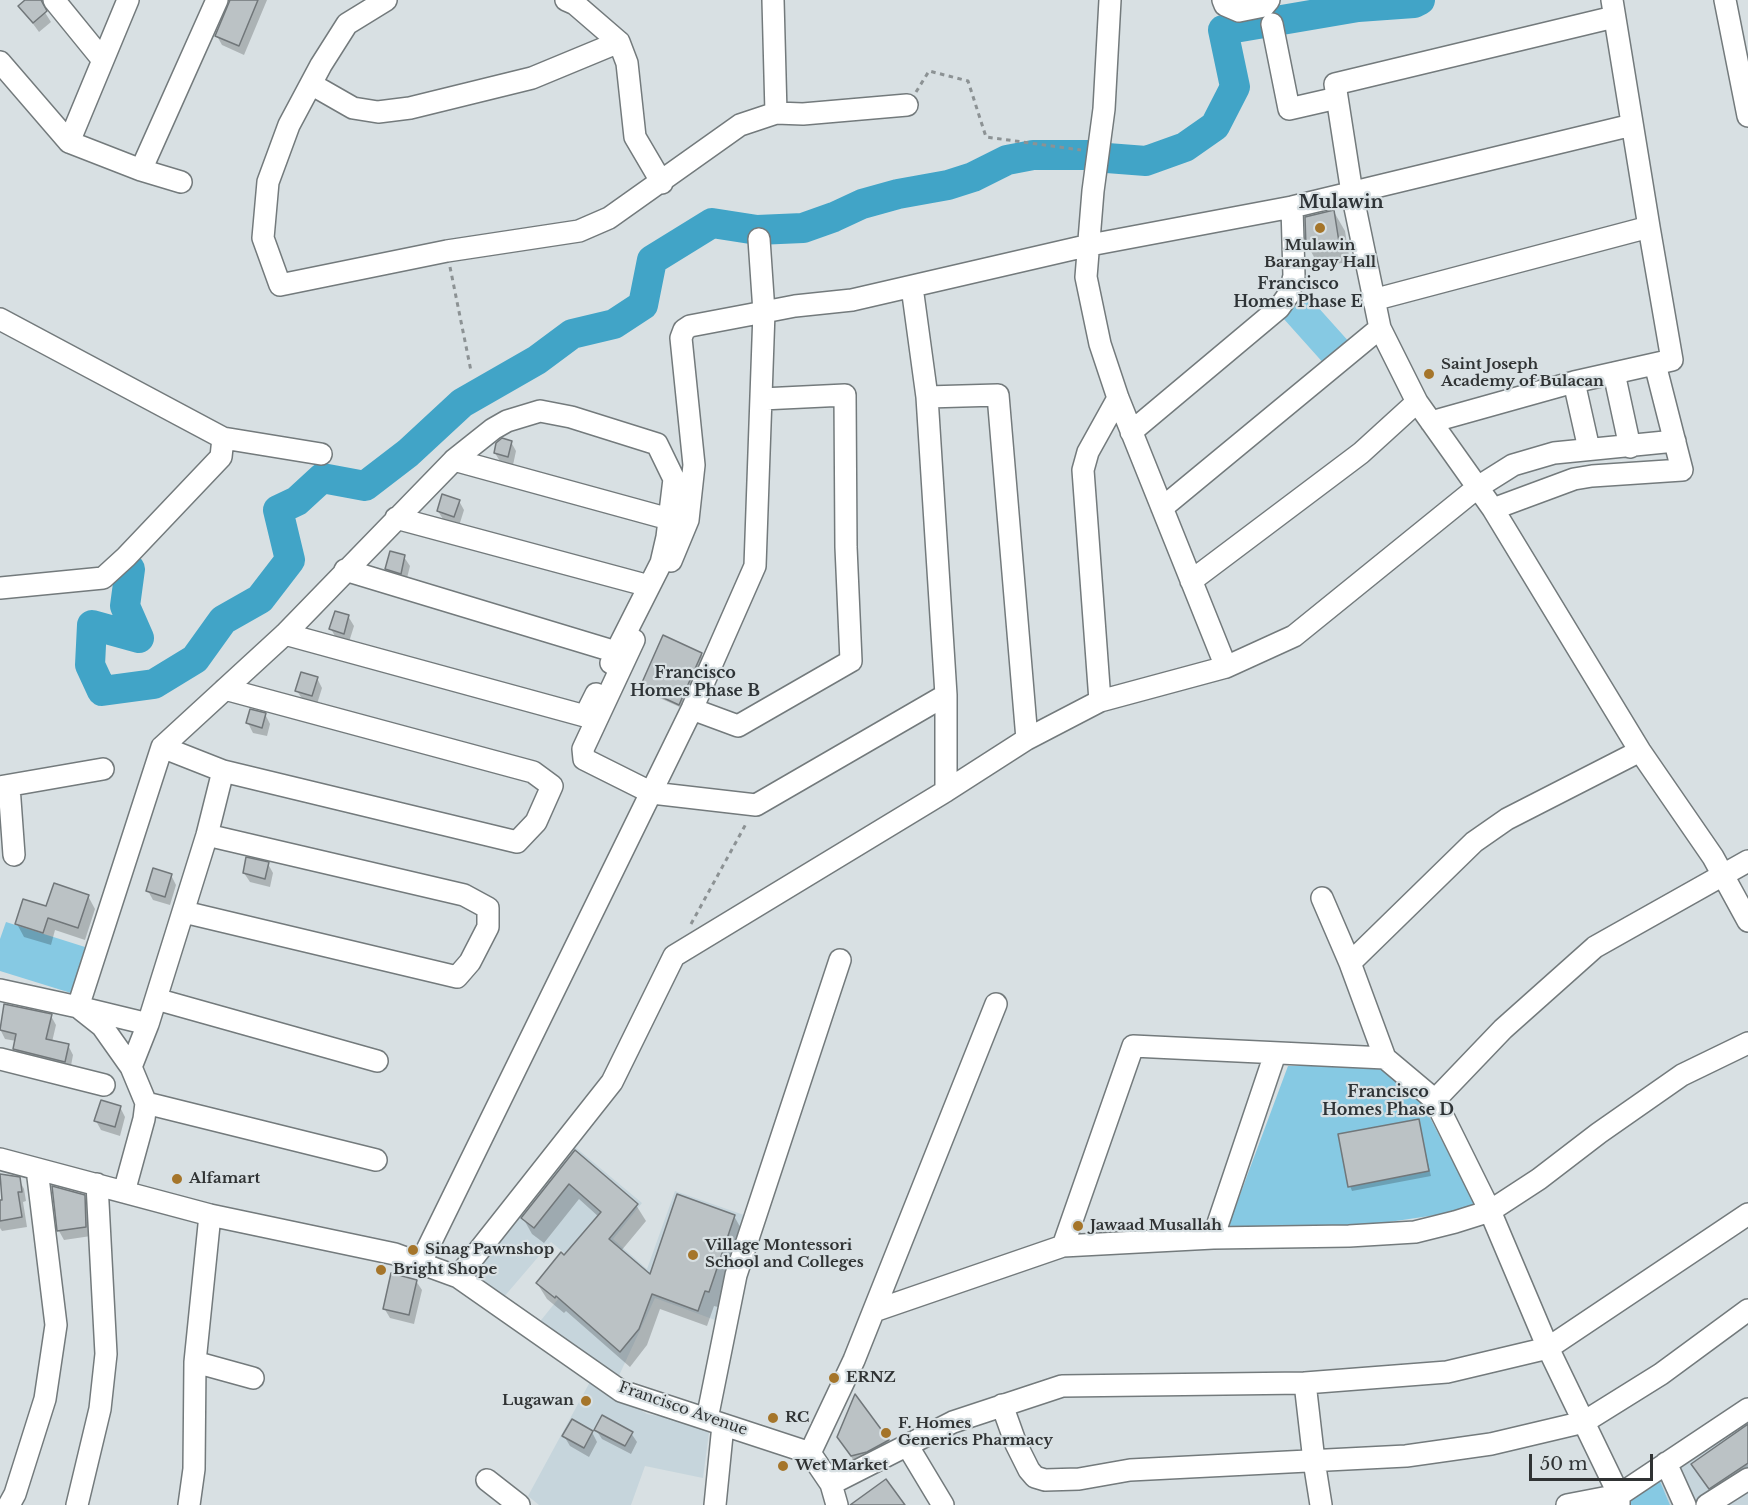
<!DOCTYPE html>
<style>
body{margin:0}
#map{position:relative;width:1748px;height:1505px;overflow:hidden;background:#d8e0e3;font-family:"Libre Baskerville",serif}
canvas{display:block}
.scale{position:absolute;left:1529px;top:1454px;width:124px;height:27px;box-sizing:border-box;border:3px solid #303334;border-top:0;padding-left:8px;font-size:18px;line-height:21px;white-space:nowrap;color:#303334;-webkit-text-stroke:4px #d8e0e3;paint-order:stroke}
</style>
<div id="map">
<canvas width="1748" height="1505"></canvas>
<div class="scale">50 m</div>
</div>
<script>
const g = document.querySelector('canvas').getContext('2d');
g.lineJoin = 'round';
function paint(path, color) { g.fillStyle = color; g.fill(path, 'evenodd'); }
const poly = rows => new Path2D(rows.map(r => 'M' + r).join(''));
function trace(path, color, width, dash) { g.strokeStyle = color; g.lineWidth = width; g.lineCap = dash ? 'butt' : 'round'; g.setLineDash(dash || []); g.stroke(path); }
function write(font, color, halo, rows, align = 'center') {
  g.font = font + ' "Libre Baskerville",serif'; g.lineWidth = 4.5; g.setLineDash([]); g.textBaseline = 'middle'; g.strokeStyle = halo; g.fillStyle = color; for (const [text, x, y, turn = 0] of rows) {
    g.save(); g.translate(x, y); g.rotate((+turn || 0) * Math.PI / 180); g.textAlign = isNaN(turn) ? turn : align; if (halo) g.strokeText(text, 0, 0); g.fillText(text, 0, 0); g.restore();
  }
}
paint(poly([
 [569,1142,642,1203,613,1239,647,1269,675,1191,744,1215,715,1320,655,1298,616,1382,538,1324,583,1268,551,1242,503,1298,466,1270],
 [591,1380,647,1414,710,1425,703,1478,645,1466,631,1505,539,1505,528,1496],
 [1748,1415,1748,1505,1670,1505,1657,1474]
]), '#c6d5dc');
paint(poly([
 [1307,295,1351,344,1326,366,1283,318],
 [6,922,85,947,71,993,0,971,0,939],
 [1387,1065,1421,1100,1477,1209,1348,1228,1228,1227,1288,1066],
 [1657,1474,1670,1505,1626,1505,1627,1496]
]), '#86c9e3');
paint(poly([
 [27,0,37,0,51,22,39,32,20,6],
 [231,0,267,0,244,55,222,45,217,36],
 [1334,212,1345,231,1350,262,1319,266,1308,246],
 [511,442,516,451,513,465,501,463,495,453],
 [459,501,464,510,459,526,444,521,438,511],
 [404,557,410,566,406,582,392,578,387,569],
 [348,616,354,626,349,642,336,638,331,629],
 [701,654,704,658,682,708,644,691,641,687],
 [317,678,322,688,317,704,303,700,297,691],
 [265,714,270,724,267,736,253,733,248,723],
 [268,864,273,873,270,887,250,882,244,873],
 [171,875,176,885,170,905,153,900,148,891],
 [88,896,95,909,85,940,55,930,51,945,24,937,17,924,47,908],
 [5,1006,51,1016,56,1025,52,1042,68,1045,73,1055,70,1071,20,1058,15,1049,16,1041,5,1039,0,1029],
 [120,1107,125,1117,120,1136,101,1130,96,1121],
 [1418,1120,1431,1176,1352,1191,1350,1186],
 [575,1152,636,1205,646,1221,621,1251,651,1276,734,1216,743,1232,718,1307,714,1306,707,1326,660,1309,647,1345,630,1367,566,1311,564,1313,547,1299,537,1283,565,1257,599,1217,579,1199,544,1243,532,1234,523,1218],
 [5,1175,19,1179,24,1189,26,1201,23,1202,27,1227,2,1231,0,1228,0,1202,3,1201,0,1176],
 [54,1188,84,1196,89,1206,91,1236,64,1240,59,1231],
 [416,1281,422,1290,414,1324,390,1318,384,1308],
 [855,1397,896,1456,860,1470,838,1437],
 [1748,1425,1748,1482,1718,1503,1693,1464],
 [596,1430,631,1433,637,1442,631,1454,602,1439],
 [592,1432,597,1442,589,1457,570,1446,564,1436]
]), '#0003');
trace(poly([
 [1107,158,1146,161,1185,147,1215,126,1235,87,1223,30,1358,7,1414,3,1420,0],
 [130,569,125,606,139,638,92,625,90,665,102,691,154,684,195,659,223,620,260,599,290,560,278,510,297,501,322,478,365,486,408,453,462,403,537,360,572,334,614,324,643,305,652,260,712,223,757,230,803,228,834,217,862,204,898,194,948,185,973,177,1007,160,1033,155,1089,155]
]), '#41a4c7', 30);
const building = poly([
 [25,0,41,0,47,11,33,23,18,6,25,0],
 [230,0,258,0,239,46,215,36,230,0],
 [1334,210,1339,242,1306,247,1305,217,1334,210],
 [502,438,512,441,508,457,494,453,496,443,502,438],
 [442,494,460,500,454,517,437,511,442,494],
 [390,551,405,555,401,574,385,569,390,551],
 [335,611,349,615,344,634,329,629,335,611],
 [663,635,702,653,679,705,640,687,663,635],
 [301,672,318,677,312,696,295,691,301,672],
 [250,709,266,713,262,728,246,723,250,709],
 [246,857,269,862,265,879,243,873,246,857],
 [153,868,172,874,165,897,146,891,153,868],
 [54,883,89,895,78,928,48,918,43,933,15,924,23,899,46,906,54,883],
 [4,1004,52,1014,46,1039,69,1044,65,1062,13,1049,16,1034,0,1030,4,1004],
 [101,1100,121,1106,115,1127,94,1121,101,1100],
 [1419,1119,1429,1171,1348,1187,1338,1134,1419,1119],
 [575,1150,638,1204,609,1239,650,1274,677,1194,735,1215,709,1292,705,1291,698,1311,652,1294,639,1329,620,1352,556,1296,555,1298,536,1283,561,1252,564,1255,601,1212,569,1184,534,1228,521,1218,575,1150],
 [0,1174,20,1177,22,1192,18,1192,22,1217,0,1221,0,1200,2,1200,0,1174],
 [52,1186,85,1195,86,1227,57,1231,52,1186],
 [391,1273,417,1280,409,1315,383,1309,391,1273],
 [855,1394,889,1440,867,1452,851,1456,837,1437,855,1394],
 [602,1415,633,1432,625,1446,594,1430,602,1415],
 [572,1419,593,1431,584,1448,562,1436,572,1419],
 [1748,1424,1748,1463,1709,1489,1691,1464,1748,1424],
 [886,1479,905,1505,850,1505,886,1479]
]);
paint(building, '#bbc2c5');
trace(building, '#71777a', 1.5);
const minor = poly([
 [54,0,102,59],
 [386,0,347,24,321,65,289,125,268,182,263,238,280,285,447,251,579,231,609,218,740,125,776,113,803,114,907,105],
 [566,0,575,4,619,42,627,63,635,137,662,183],
 [773,0,776,113],
 [1110,0,1104,109,1093,191,1086,277,1100,344,1118,398,1226,667],
 [1223,0,1225,5,1239,11,1264,6,1269,0],
 [1725,0,1748,116],
 [1614,17,1335,84,1352,193,1380,328,1417,402,1493,509,1640,751,1713,857,1748,921],
 [1272,24,1289,109,1337,98],
 [0,62,69,142,141,170,181,182],
 [311,84,353,108,378,112,410,108,532,78,619,42],
 [69,142,128,0],
 [141,170,217,0],
 [912,287,927,397,946,695,946,791],
 [1373,300,1649,227,1612,0],
 [0,319,223,438,221,457,126,557,103,578,0,588],
 [1614,373,1630,447],
 [1574,382,1589,449],
 [927,397,998,395,1027,739],
 [1431,422,1574,382,1672,360,1649,227],
 [1131,432,1279,308,1289,294,1294,276,1292,207],
 [223,438,321,454],
 [454,460,669,519],
 [1162,508,1380,328],
 [1493,509,1574,479,1592,476,1682,470,1655,364],
 [396,518,649,586],
 [671,561,688,520,694,465,681,338,684,330,690,326,764,312,759,239],
 [345,570,616,652,611,663],
 [1191,581,1361,453,1417,402],
 [285,634,585,716,596,694],
 [634,640,583,749,584,759,652,793,756,805,946,695],
 [1100,701,1083,470,1088,452,1118,398],
 [692,709,738,726,851,661,846,547,845,395,762,399],
 [162,747,223,771,517,842,536,822,552,786,533,772,225,689],
 [9,786,14,855],
 [0,787,103,769],
 [1322,898,1350,963,1385,1058,1435,1100,1490,1211,1548,1348,1619,1495,1748,1409],
 [184,912,457,977,470,962,488,927,488,908,464,895,207,835],
 [1350,963,1474,842,1507,819,1640,751],
 [0,990,78,1007,162,747,285,634,454,460,493,429,507,421,540,411,571,417,657,444,674,479,667,537,661,563,616,652],
 [156,999,377,1061],
 [148,1024,207,835,223,771],
 [0,1059,104,1085],
 [1435,1100,1503,1029,1595,947,1748,861],
 [146,1103,376,1160],
 [0,1159,210,1215,395,1254,458,1277,621,1391,810,1453,831,1484,837,1505],
 [124,1192,144,1119,146,1103,131,1067,102,1026,78,1007,148,1024,131,1067],
 [1213,1238,1275,1054],
 [1063,1246,1133,1046,1385,1058],
 [421,1262,692,709,755,566,764,312,795,306,852,300,1090,245,1292,207,1632,125],
 [458,1277,612,1082,674,956,946,791,1027,739,1100,701,1226,667,1294,636,1478,487,1513,465,1554,453,1675,441],
 [874,1311,1063,1246,1213,1238,1349,1236,1415,1232,1455,1222,1490,1211,1539,1179,1599,1133,1682,1075,1748,1043],
 [195,1362,253,1378],
 [1305,1383,1314,1461,1321,1505],
 [1002,1405,1016,1444,1029,1470,1035,1477,1045,1480,1079,1479,1130,1470,1406,1456,1491,1444,1584,1422,1661,1374,1748,1310],
 [707,1419,736,1275,840,960],
 [907,1445,943,1505],
 [810,1453,854,1360,996,1004],
 [1666,1463,1685,1505],
 [487,1480,519,1505],
 [831,1484,953,1422,1062,1386,1305,1383,1447,1372,1548,1348,1748,1214],
 [9,1505,15,1494,45,1399,56,1325,37,1169],
 [77,1505,100,1409,106,1354,97,1184],
 [189,1505,194,1469,195,1362,210,1215],
 [715,1505,723,1425],
 [1567,1505,1619,1495,1619,1505],
 [1707,1505,1748,1479]
]);
trace(minor, '#737a7c', 24);
trace(poly([
 [916,92,929,71,968,81,986,137,1081,150],
 [450,267,471,371],
 [691,924,747,822]
]), '#8c9294', 3, [4.5, 4.5]);
trace(minor, '#fff', 21);
for (const [x, y, r, color] of [
 [1320,228,6,"#a5752a"],
 [1429,374,6,"#a5752a"],
 [177,1179,6,"#a5752a"],
 [1078,1226,6,"#a5752a"],
 [413,1250,6,"#a5752a"],
 [693,1255,6,"#a5752a"],
 [381,1270,6,"#a5752a"],
 [834,1378,6,"#a5752a"],
 [586,1401,6,"#a5752a"],
 [773,1418,6,"#a5752a"],
 [886,1433,6,"#a5752a"],
 [783,1466,6,"#a5752a"]
]) { const dot = new Path2D(); dot.arc(x, y, r, 0, 2 * Math.PI); g.fillStyle = color; g.fill(dot); trace(dot, '#d8e0e3', 2); }
write('bold 15px', '#303334', '#d8e0e3', [
 ["Mulawin",1320,246,"center"],
 ["Barangay Hall",1320,263,"center"],
 ["Saint Joseph",1441,365],
 ["Academy of Bulacan",1441,382],
 ["Alfamart",189,1179],
 ["Jawaad Musallah",1090,1226],
 ["Village Montessori",705,1246],
 ["School and Colleges",705,1263],
 ["Sinag Pawnshop",425,1250],
 ["Bright Shope",393,1270],
 ["ERNZ",846,1378],
 ["Lugawan",574,1401,"right"],
 ["RC",785,1418],
 ["F. Homes",898,1424],
 ["Generics Pharmacy",898,1441],
 ["Wet Market",795,1466]
], 'left');
write('15px', '#303334', '#d8e0e3', [
 ["Francisco Avenue",683,1409,19]
]);
write('bold 16px', '#2e3336', '#d8e0e3', [
 ["Francisco",1298,284],
 ["Homes Phase E",1298,302],
 ["Francisco",695,673],
 ["Homes Phase B",695,691],
 ["Francisco",1388,1092],
 ["Homes Phase D",1388,1110]
]);
write('bold 18px', '#2e3336', '#d8e0e3', [
 ["Mulawin",1341,203]
]);
</script>
